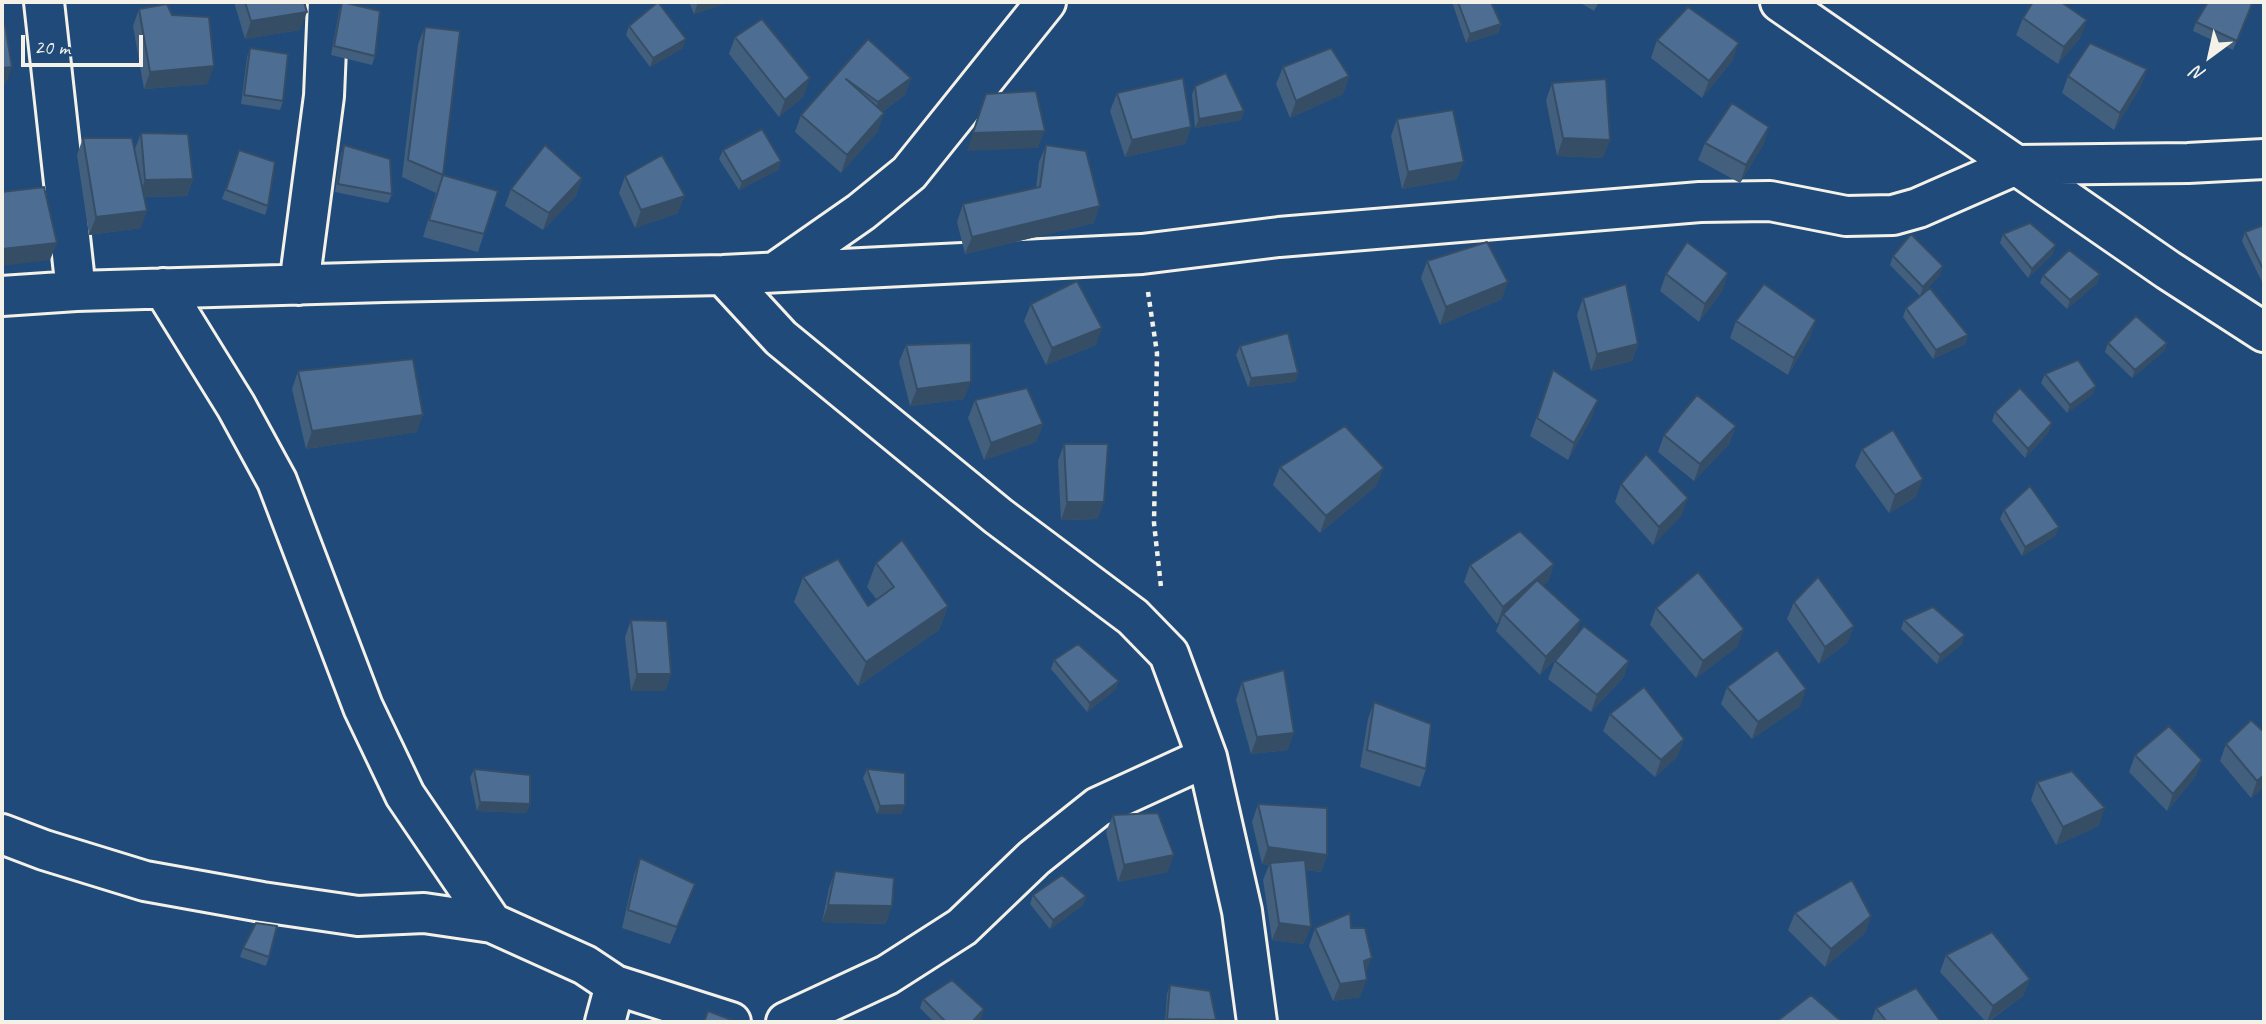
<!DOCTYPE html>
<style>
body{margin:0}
#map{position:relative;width:2266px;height:1024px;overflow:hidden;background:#1f4a7a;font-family:Caveat,sans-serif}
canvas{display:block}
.frame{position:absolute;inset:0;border:4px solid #f4f1e8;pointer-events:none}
.north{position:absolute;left:2175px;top:21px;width:70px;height:70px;-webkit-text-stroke:5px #1f4a7a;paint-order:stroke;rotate:213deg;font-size:19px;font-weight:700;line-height:28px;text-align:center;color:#f4f1e8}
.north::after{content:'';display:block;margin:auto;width:24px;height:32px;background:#f4f1e8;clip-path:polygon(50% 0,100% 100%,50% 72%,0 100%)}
.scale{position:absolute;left:21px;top:35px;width:122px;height:32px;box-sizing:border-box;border:4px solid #f4f1e8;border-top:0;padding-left:9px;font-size:21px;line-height:24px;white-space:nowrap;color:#f4f1e8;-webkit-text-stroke:5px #1f4a7a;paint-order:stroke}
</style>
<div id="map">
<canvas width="2266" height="1024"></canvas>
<div class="frame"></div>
<div class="north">N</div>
<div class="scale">20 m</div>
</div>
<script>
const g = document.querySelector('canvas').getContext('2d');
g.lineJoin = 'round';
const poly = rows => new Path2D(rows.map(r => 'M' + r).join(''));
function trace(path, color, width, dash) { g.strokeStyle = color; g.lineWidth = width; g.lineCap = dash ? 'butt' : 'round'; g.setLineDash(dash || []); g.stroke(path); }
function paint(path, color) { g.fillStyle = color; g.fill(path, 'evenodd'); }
const minor = poly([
 [44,2,76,291],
 [1780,2,2168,270,2264,332],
 [775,272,861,212,909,173,1046,2],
 [723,275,781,338,998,516,1133,617,1169,654,1207,757,1242,911,1257,1022],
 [299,285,324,96,328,2],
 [163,288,236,406,277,481,363,707,405,795,492,923],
 [2,296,76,291,384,282,723,275,1142,254,1279,237,1700,202,1770,201,1846,216,1893,215,1918,208,2016,165,2188,163,2264,159],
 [2,834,44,850,145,881,262,902,358,916,424,913,492,923,585,965,615,985,731,1022],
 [605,1022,615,985],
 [786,1022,887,975,962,927,1034,858,1098,807,1207,757]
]);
trace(minor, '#f4f1e8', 44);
trace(poly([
 [1148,292,1157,353,1154,523,1161,587]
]), '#f4f1e8', 4.5, [5, 5]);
trace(minor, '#1f4a7a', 38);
paint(poly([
 [234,2,304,2,300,30,245,39],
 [342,2,375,56,372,65,331,55,339,11],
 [689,2,730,2,694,14],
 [1452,2,1491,2,1501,24,1498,33,1466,43],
 [1579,2,1599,2,1594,11],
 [2252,4,2233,50,2193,31,2196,22],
 [139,9,172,15,208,84,144,89,133,26],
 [2023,18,2081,37,2058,64,2016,35],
 [629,26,683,48,650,67,626,35],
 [425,27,443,175,498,191,478,252,423,237,436,193,402,177,418,44],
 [735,37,804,96,779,117,729,54],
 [868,39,911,78,905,95,882,112,878,131,841,173,795,132,801,115],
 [1657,40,1733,60,1702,98,1651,58],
 [250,48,283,101,280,110,241,104,247,57],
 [1283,67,1349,76,1343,94,1290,118,1276,84],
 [2147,69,2141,86,2114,130,2062,93,2068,76],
 [1552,83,1603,158,1557,156,1546,100],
 [1195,86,1244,111,1241,120,1195,128,1192,95],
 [1117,93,1191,127,1185,144,1125,157,1110,111],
 [1397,119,1457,179,1402,189,1391,136],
 [1769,127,1763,145,1740,183,1698,160,1705,143],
 [141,133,193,179,187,196,145,197,141,228,89,235,77,155,83,138,135,149],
 [344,145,392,194,388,203,335,192,341,154],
 [1046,145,1094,223,965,254,957,222,963,204,1036,188,1039,162],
 [239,150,268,206,265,215,222,199],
 [723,150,781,161,778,170,739,190,719,159],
 [625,176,678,213,635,228,619,193],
 [582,178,576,196,543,230,505,206,511,189],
 [2264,225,2264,286,2242,241,2245,232],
 [2003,234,2053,254,2028,278,2000,243],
 [1893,256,1940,275,1920,296,1890,265],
 [1427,261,1502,299,1440,325,1421,278],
 [1728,273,1722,291,1699,322,1660,291,1666,274],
 [2100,274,2097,283,2067,309,2040,283,2043,275],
 [1583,298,1638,344,1632,361,1591,371,1577,315],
 [1031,304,1096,345,1046,365,1024,321],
 [1906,308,1968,335,1965,344,1933,359,1903,317],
 [1816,320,1810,337,1788,375,1730,338,1736,321],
 [2108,343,2167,343,2164,351,2132,378,2105,352],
 [906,345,964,399,910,406,899,362],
 [1240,346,1298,373,1295,382,1248,387,1236,355],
 [1553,370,1592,417,1568,460,1530,436],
 [298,371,417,432,306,449,292,389],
 [2045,374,2096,386,2092,395,2067,413,2041,383],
 [975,400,1043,424,1036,442,984,460,968,418],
 [1995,412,2049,432,2025,458,1992,421],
 [1664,435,1730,443,1694,481,1658,452],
 [1064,444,1098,519,1061,520,1058,461],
 [1862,449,1916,497,1889,513,1855,466],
 [1280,467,1377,485,1320,533,1273,485],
 [1621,484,1682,515,1653,545,1615,502],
 [2004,510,2059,527,2055,536,2022,556,2000,519],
 [876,563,948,606,939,630,858,686,794,602,803,577,868,606,877,600,867,587],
 [1554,564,1548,582,1543,585,1576,636,1629,661,1623,678,1591,712,1548,679,1555,661,1570,643,1540,675,1496,631,1500,622,1497,624,1464,582,1470,565],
 [1794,602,1854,626,1847,643,1819,664,1787,619],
 [1656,608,1738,646,1696,678,1650,625],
 [631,620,671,674,665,691,631,691,625,637],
 [1904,620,1962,644,1937,664,1901,629],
 [1054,660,1119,681,1115,690,1087,712,1051,669],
 [1242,682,1288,750,1251,754,1236,700],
 [1727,687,1806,689,1800,706,1752,739,1721,704],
 [1374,702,1426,769,1420,787,1360,767,1368,719],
 [1610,714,1684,739,1677,757,1655,777,1603,731],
 [2264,732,2264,787,2251,798,2220,761,2226,744],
 [2135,755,2202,760,2195,777,2167,811,2129,772],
 [474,769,530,804,526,813,477,811,470,778],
 [867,769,902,814,877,814,863,778],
 [2037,782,2099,826,2056,845,2031,800],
 [1258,804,1327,855,1321,872,1306,870,1304,944,1272,940,1263,880,1269,865,1262,864,1252,822],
 [1113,815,1168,872,1118,882,1106,832],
 [640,858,689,901,670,944,622,928,634,875],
 [835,871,886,924,822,922,829,888],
 [1033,895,1086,896,1083,905,1050,929,1030,904],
 [1795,913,1871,916,1865,933,1825,967,1788,930],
 [1315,928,1351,928,1366,974,1360,997,1333,1001,1309,946],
 [243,948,269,957,266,966,240,957],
 [1946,955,2030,979,2023,996,1988,1022,1986,1022,1940,972],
 [1170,985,1215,1022,1165,1022,1167,994],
 [923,999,984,1009,981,1018,977,1022,934,1022,920,1008],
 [1876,1008,1941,1022,1871,1022]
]), '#425f7e');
paint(poly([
 [698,2,730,2,694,14],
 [307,12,300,30,245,39,251,21],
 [2087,20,2081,37,2058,64,2064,47],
 [1501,24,1498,33,1466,43,1470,34],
 [686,39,683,48,650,67,653,58],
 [1739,43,1733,60,1702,98,1709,81],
 [214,66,208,84,144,89,150,72],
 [12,67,6,84,2,84,2,68],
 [2147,69,2141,86,2114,130,2120,113],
 [1349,76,1343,94,1290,118,1296,101],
 [810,78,804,96,779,117,785,100],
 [911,78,905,95,872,119,878,102],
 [1244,111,1241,120,1195,128,1199,119],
 [884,113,878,131,841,173,847,155],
 [1191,127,1185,144,1125,157,1132,140],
 [1769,127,1763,145,1740,183,1746,165],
 [1045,131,1038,148,967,151,973,133],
 [1563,138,1610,140,1603,158,1557,156],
 [781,161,778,170,739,190,742,182],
 [1464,162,1457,179,1402,189,1408,172],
 [582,178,576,196,543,230,549,213],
 [193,179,187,196,139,197,145,180],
 [685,196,678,213,635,228,641,210],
 [1100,206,1094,223,965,254,972,237],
 [147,211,141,228,89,235,96,217],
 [57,243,50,260,2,266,2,249],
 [2056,245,2053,254,2028,278,2032,269],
 [1943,266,1940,275,1920,296,1923,287],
 [1728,273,1722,291,1699,322,1705,304],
 [2100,274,2097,283,2067,309,2070,300],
 [1508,282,1502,299,1440,325,1446,307],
 [1816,320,1810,337,1788,375,1794,358],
 [1102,328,1096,345,1046,365,1052,348],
 [1968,335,1965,344,1933,359,1936,350],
 [2167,343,2164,351,2132,378,2135,370],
 [1638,344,1632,361,1591,371,1597,354],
 [1298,373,1295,382,1248,387,1251,378],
 [971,382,964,399,910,406,917,389],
 [2096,386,2092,395,2067,413,2070,405],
 [1598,400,1592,417,1568,460,1574,443],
 [423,415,417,432,306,449,312,431],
 [2052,423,2049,432,2025,458,2028,449],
 [1043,424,1036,442,984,460,991,443],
 [1736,426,1730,443,1694,481,1700,464],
 [1384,468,1377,485,1320,533,1326,516],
 [1923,479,1916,497,1889,513,1895,495],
 [1688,498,1682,515,1653,545,1659,527],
 [1067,502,1104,502,1098,519,1061,520],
 [2059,527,2055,536,2022,556,2025,547],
 [1554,564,1548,582,1506,617,1503,614,1500,622,1497,624,1503,607],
 [948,606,939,630,858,686,866,662],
 [1581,620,1575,637,1540,675,1546,657],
 [1854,626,1847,643,1819,664,1825,647],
 [1744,629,1738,646,1696,678,1703,661],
 [1965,635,1962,644,1937,664,1940,655],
 [1629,661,1623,678,1591,712,1597,695],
 [637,674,671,674,665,691,631,691],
 [1119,681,1115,690,1087,712,1090,703],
 [1806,689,1800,706,1752,739,1758,722],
 [1294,733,1288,750,1251,754,1257,737],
 [1684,739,1677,757,1655,777,1661,760],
 [2202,760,2195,777,2167,811,2173,794],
 [2264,775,2264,787,2251,798,2257,781],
 [480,802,530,804,526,813,477,811],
 [905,805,902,814,877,814,880,806],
 [2105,808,2099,826,2056,845,2063,827],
 [1268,847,1327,855,1321,872,1270,865,1270,863,1269,865,1262,864],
 [1174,855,1168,872,1118,882,1124,865],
 [695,884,689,901,670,944,677,927],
 [1086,896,1083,905,1050,929,1053,920],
 [828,905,892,906,886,924,822,922],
 [1871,916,1865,933,1825,967,1831,949],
 [1279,923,1311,927,1304,944,1272,940],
 [1372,958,1365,975,1364,961],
 [2030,979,2023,996,1987,1022,1993,1006],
 [1367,980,1360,997,1333,1001,1340,984],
 [984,1009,981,1018,977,1022,972,1022],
 [1167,1019,1216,1020,1215,1022,1166,1022]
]), '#364d66');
const building = poly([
 [245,2,304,2,307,12,251,21,245,2],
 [342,2,380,11,375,56,334,46,342,2],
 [658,2,686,39,653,58,629,26,658,2],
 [1458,2,1491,2,1501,24,1470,34,1458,2],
 [2033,2,2061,2,2087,20,2064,47,2023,18,2033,2],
 [2208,2,2248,2,2252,4,2237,41,2196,22,2208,2],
 [167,4,172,15,209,17,214,66,150,72,139,9,167,4],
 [1688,7,1739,43,1709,81,1657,40,1688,7],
 [762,19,810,78,785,100,735,37,762,19],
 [5,25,12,67,2,68,2,26,5,25],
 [425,27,460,31,443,175,408,160,425,27],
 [868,39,911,78,878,102,846,79,884,113,847,155,801,115,868,39],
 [2090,43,2147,69,2120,113,2068,76,2090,43],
 [250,48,288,54,283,101,244,95,250,48],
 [1331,48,1349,76,1296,101,1283,67,1331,48],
 [1226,73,1244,111,1199,119,1195,86,1226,73],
 [1183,78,1191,127,1132,140,1117,93,1183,78],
 [1606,79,1610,140,1563,138,1552,83,1606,79],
 [1036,91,1045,131,973,133,986,94,1036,91],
 [1732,103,1769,127,1746,165,1705,143,1732,103],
 [1453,110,1464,162,1408,172,1397,119,1453,110],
 [762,129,781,161,742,182,723,150,762,129],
 [141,133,188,134,193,179,145,180,141,133],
 [83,138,132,138,147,211,96,217,83,138],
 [344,145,390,159,392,194,338,184,344,145],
 [545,145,582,178,549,213,511,189,545,145],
 [1046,145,1086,151,1100,206,972,237,963,204,1040,187,1046,145],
 [239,150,275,162,268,206,226,190,239,150],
 [662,155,685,196,641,210,625,176,662,155],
 [443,175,498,191,484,234,429,220,443,175],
 [44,187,57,243,2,249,2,192,44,187],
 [2030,223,2056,245,2032,269,2003,234,2030,223],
 [2264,225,2264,271,2245,232,2264,225],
 [1911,234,1943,266,1923,287,1893,256,1911,234],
 [1487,242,1508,282,1446,307,1427,261,1487,242],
 [1687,242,1728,273,1705,304,1666,274,1687,242],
 [2069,250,2100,274,2070,300,2043,275,2069,250],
 [1077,281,1102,328,1052,348,1031,304,1077,281],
 [1626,284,1638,344,1597,354,1583,298,1626,284],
 [1764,284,1816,320,1794,358,1736,321,1764,284],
 [1930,288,1968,335,1936,350,1906,308,1930,288],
 [2136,316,2167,343,2135,370,2108,343,2136,316],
 [1288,333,1298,373,1251,378,1240,346,1288,333],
 [971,343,971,382,917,389,906,345,971,343],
 [413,359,423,415,312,431,298,371,413,359],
 [2078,360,2096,386,2070,405,2045,374,2078,360],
 [1553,370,1598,400,1574,443,1537,418,1553,370],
 [1027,388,1043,424,991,443,975,400,1027,388],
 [2020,388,2052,423,2028,449,1995,412,2020,388],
 [1697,395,1736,426,1700,464,1664,435,1697,395],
 [1345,426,1384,468,1326,516,1280,467,1345,426],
 [1893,430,1923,479,1895,495,1862,449,1893,430],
 [1064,444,1108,444,1104,502,1067,502,1064,444],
 [1646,454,1688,498,1659,527,1621,484,1646,454],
 [2030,486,2059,527,2025,547,2004,510,2030,486],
 [1520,531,1554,564,1503,607,1470,565,1520,531],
 [902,540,948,606,866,662,803,577,838,559,868,606,894,587,876,563,902,540],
 [1698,572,1744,629,1703,661,1656,608,1698,572],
 [1818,577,1854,626,1825,647,1794,602,1818,577],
 [1537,580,1581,620,1546,657,1503,614,1537,580],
 [1933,607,1965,635,1940,655,1904,620,1933,607],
 [631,620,667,621,671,674,637,674,631,620],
 [1584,626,1629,661,1597,695,1555,661,1584,626],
 [1078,644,1119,681,1090,703,1054,660,1078,644],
 [1777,650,1806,689,1758,722,1727,687,1777,650],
 [1284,670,1294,733,1257,737,1242,682,1284,670],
 [1644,687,1684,739,1661,760,1610,714,1644,687],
 [1374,702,1431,724,1426,769,1367,750,1374,702],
 [2251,720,2264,732,2264,775,2257,781,2226,744,2251,720],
 [2169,726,2202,760,2173,794,2135,755,2169,726],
 [474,769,530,775,530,804,480,802,474,769],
 [867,769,905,773,905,805,880,806,867,769],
 [2072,771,2105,808,2063,827,2037,782,2072,771],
 [1258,804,1327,808,1327,855,1268,847,1258,804],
 [1158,813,1174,855,1124,865,1113,815,1158,813],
 [640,858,695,884,677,927,628,910,640,858],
 [1305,860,1311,927,1279,923,1270,863,1305,860],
 [835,871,894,878,892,906,828,905,835,871],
 [1062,875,1086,896,1053,920,1033,895,1062,875],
 [1852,880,1871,916,1831,949,1795,913,1852,880],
 [1350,913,1351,928,1365,928,1372,958,1364,961,1367,980,1340,984,1315,928,1350,913],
 [256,923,277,926,269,957,243,948,256,923],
 [1992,932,2030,979,1993,1006,1946,955,1992,932],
 [952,980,984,1009,972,1022,946,1022,923,999,952,980],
 [1170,985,1210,991,1216,1020,1167,1019,1170,985],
 [1916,988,1941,1022,1887,1022,1876,1008,1916,988],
 [1811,995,1842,1022,1776,1022,1811,995],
 [708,1011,737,1022,704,1022,708,1011]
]);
paint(building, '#4d6e92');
trace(building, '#364d66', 2);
</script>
